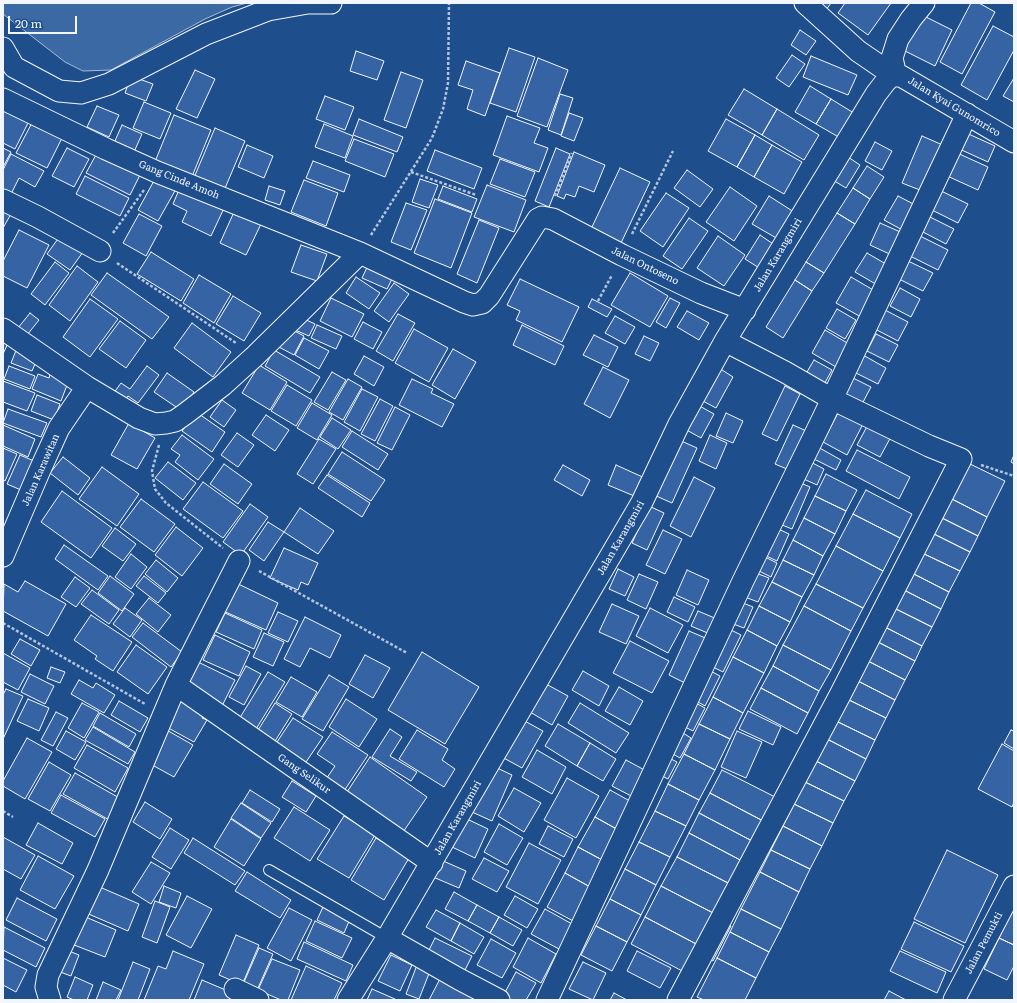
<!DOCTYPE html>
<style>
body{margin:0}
#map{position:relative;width:1017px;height:1003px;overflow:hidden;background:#1f4e8c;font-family:Literata,serif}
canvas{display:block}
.frame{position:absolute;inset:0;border:4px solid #f2f6ff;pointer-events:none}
.scale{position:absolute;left:8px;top:16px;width:69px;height:18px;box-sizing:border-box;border:2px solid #f2f6ff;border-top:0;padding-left:5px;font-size:12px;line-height:14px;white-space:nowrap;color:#f2f6ff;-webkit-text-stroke:3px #1f4e8c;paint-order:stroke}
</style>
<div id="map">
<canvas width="1017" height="1003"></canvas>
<div class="frame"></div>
<div class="scale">20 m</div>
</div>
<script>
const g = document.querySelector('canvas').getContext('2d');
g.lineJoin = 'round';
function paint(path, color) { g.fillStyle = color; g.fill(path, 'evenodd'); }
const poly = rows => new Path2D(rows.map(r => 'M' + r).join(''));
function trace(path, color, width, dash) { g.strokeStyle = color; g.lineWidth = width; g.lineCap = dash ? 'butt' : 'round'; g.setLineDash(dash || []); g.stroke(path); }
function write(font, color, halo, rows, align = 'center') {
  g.font = font + ' Literata,serif'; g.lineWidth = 3; g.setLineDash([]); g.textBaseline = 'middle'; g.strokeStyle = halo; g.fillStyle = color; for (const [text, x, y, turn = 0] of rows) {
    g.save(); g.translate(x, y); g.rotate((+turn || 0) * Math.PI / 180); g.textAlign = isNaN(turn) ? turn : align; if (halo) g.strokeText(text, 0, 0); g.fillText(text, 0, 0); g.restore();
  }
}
const water = poly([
 [3,3,247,3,232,7,205,19,111,70,83,71,65,62,3,14,3,3]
]);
paint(water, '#3b69a3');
trace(water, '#a8bbd7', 1);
const building = poly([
 [817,3,831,3,826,10,817,3],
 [845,3,891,3,868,35,838,13,845,3],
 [971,3,979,3,995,12,962,74,940,62,971,3],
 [920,14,952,30,935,66,903,50,920,14],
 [993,26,1014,37,1014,50,987,100,961,85,993,26],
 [800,30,816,41,806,55,791,45,800,30],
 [509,48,535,57,516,112,490,103,509,48],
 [356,51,384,61,377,80,350,71,356,51],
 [792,55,805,64,789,87,776,78,792,55],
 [811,56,857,75,848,95,803,77,811,56],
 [538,58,568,70,547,127,517,116,538,58],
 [466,61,500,73,485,116,467,109,473,90,458,85,466,61],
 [195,70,215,79,197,118,176,109,195,70],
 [401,72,423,80,406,128,384,120,401,72],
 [131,76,153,84,146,101,125,93,131,76],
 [1014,78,1014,102,1003,96,1014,78],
 [810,86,831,99,816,124,795,112,810,86],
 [744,89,777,109,762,135,728,115,744,89],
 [560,94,573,98,561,135,548,130,560,94],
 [325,96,354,107,345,130,316,119,325,96],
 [831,99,857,115,842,139,816,124,831,99],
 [144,102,171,113,160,139,133,128,144,102],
 [97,106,119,115,109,137,87,127,97,106],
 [5,109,29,121,15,149,3,143,3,113,5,109],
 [777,109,819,135,804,160,762,135,777,109],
 [569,113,583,118,574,141,561,136,569,113],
 [174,115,211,130,191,179,154,164,174,115],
 [507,116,540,128,534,143,548,148,539,172,493,155,507,116],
 [34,119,64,134,47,168,16,153,34,119],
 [359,119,403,137,397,152,353,135,359,119],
 [726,119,755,135,737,167,708,151,726,119],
 [324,124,353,136,345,158,315,147,324,124],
 [122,125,142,134,134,152,114,143,122,125],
 [215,128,245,141,223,193,193,180,215,128],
 [962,131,995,146,988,162,955,147,962,131],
 [755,135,772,145,754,177,737,167,755,135],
 [922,136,945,146,925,192,902,183,922,136],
 [354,139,394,154,385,177,345,161,354,139],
 [875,142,892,151,882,170,865,161,875,142],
 [247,145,273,156,264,178,238,167,247,145],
 [772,145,802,162,784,194,754,177,772,145],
 [3,148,11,152,3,167,3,148],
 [67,148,89,159,74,187,52,176,67,148],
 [556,148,570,154,549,207,535,201,556,148],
 [435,150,482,168,474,189,427,171,435,150],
 [574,152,605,165,594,192,579,186,575,197,566,194,564,199,557,196,574,152],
 [955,152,988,167,978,190,945,175,955,152],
 [97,153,140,175,130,195,86,173,97,153],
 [11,154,44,171,35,187,19,178,10,196,3,193,3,170,11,154],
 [845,155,860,165,846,188,831,179,845,155],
 [500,159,535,172,525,197,490,184,500,159],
 [313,161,350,175,344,192,306,178,313,161],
 [867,166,884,177,870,199,853,188,867,166],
 [620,168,650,182,621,243,591,229,620,168],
 [687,170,713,189,700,207,674,188,687,170],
 [85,176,129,198,120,216,76,194,85,176],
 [156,177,176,189,158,221,138,210,156,177],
 [420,179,438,185,429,208,412,202,420,179],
 [304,180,338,193,326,226,291,212,304,180],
 [181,185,225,206,211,236,182,222,187,211,173,204,181,185],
 [487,185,526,200,514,232,474,217,487,185],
 [269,186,285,191,280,205,265,200,269,186],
 [443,186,477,199,472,212,438,199,443,186],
 [730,187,757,206,734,241,706,222,730,187],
 [853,188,870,199,855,224,837,213,853,188],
 [935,188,968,204,958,223,926,207,935,188],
 [666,193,689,208,663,247,640,231,666,193],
 [769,196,794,212,778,239,752,224,769,196],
 [898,196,921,208,908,233,884,220,898,196],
 [435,199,472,213,451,268,414,253,435,199],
 [406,203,427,210,411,250,391,242,406,203],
 [3,210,11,214,3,228,3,210],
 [234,212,261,224,246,255,220,243,234,212],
 [837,213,855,224,824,273,806,262,837,213],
 [139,214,162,226,146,256,123,243,139,214],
 [930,217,954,229,946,244,923,232,930,217],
 [689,218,708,231,682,269,663,256,689,218],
 [479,220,499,228,477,283,457,274,479,220],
 [880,223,905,234,894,256,870,245,880,223],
 [19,230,49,245,27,288,3,276,3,261,19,230],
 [760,235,779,248,764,271,745,259,760,235],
 [918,235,948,250,938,270,908,255,918,235],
 [60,236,83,252,70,270,47,254,60,236],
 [718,236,745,255,724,286,697,268,718,236],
 [301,245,327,254,317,281,291,272,301,245],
 [151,252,194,279,181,301,137,274,151,252],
 [867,253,891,267,879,286,855,272,867,253],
 [370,261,395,273,387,289,362,278,370,261],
 [908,261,933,273,923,291,899,279,908,261],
 [55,262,69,273,45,305,31,294,55,262],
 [806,262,824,273,812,291,795,280,806,262],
 [77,266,98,282,70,321,49,305,77,266],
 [107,273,169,317,152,339,91,295,107,273],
 [630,273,668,296,650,327,611,305,630,273],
 [199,275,231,294,214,323,183,303,199,275],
 [356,277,380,293,369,309,346,293,356,277],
 [851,277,875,291,861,317,836,303,851,277],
 [520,279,579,307,562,342,516,320,520,311,507,305,520,279],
 [795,280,812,291,783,338,766,327,795,280],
 [394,283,409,294,389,322,374,311,394,283],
 [900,288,920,299,911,317,890,306,900,288],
 [233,296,261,313,244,341,216,324,233,296],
 [331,298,364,314,352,337,320,321,331,298],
 [670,298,680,303,666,328,656,322,670,298],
 [90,299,118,319,90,357,63,337,90,299],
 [592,299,612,309,607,317,588,307,592,299],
 [837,309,856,320,845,339,826,328,837,309],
 [885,310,908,322,898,341,875,329,885,310],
 [687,311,709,323,699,340,677,327,687,311],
 [30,313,39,320,27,335,18,328,30,313],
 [398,314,415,323,393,361,376,351,398,314],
 [615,316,635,327,625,344,605,333,615,316],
 [300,317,315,324,309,336,295,330,300,317],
 [120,321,146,340,126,368,99,349,120,321],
 [363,322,382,332,373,349,354,339,363,322],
 [192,323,231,352,213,377,174,348,192,323],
 [317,325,342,336,336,349,311,338,317,325],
 [522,325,564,346,555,365,513,345,522,325],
 [287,327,304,336,294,355,277,346,287,327],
 [414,329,448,348,429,382,395,363,414,329],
 [825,330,849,344,836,367,812,353,825,330],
 [876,334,898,345,889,362,867,351,876,334],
 [594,335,618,347,608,367,583,355,594,335],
 [644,336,659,343,650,361,635,354,644,336],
 [304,338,329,351,319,369,295,355,304,338],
 [3,339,9,341,3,354,3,339],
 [17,348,38,357,32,371,11,363,17,348],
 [453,349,476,362,455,399,432,385,453,349],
 [274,350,320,377,310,393,265,366,274,350],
 [863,355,886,368,878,384,854,372,863,355],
 [364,356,384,367,374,386,354,374,364,356],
 [814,360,832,370,822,388,804,377,814,360],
 [259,365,287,382,270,410,242,393,259,365],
 [9,366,35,376,30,389,4,379,9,366],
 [147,366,159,375,138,403,128,396,124,402,113,394,121,383,130,389,147,366],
 [603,367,629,380,610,418,584,404,603,367],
 [719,368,733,377,716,408,701,400,719,368],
 [51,371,64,376,62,383,67,385,61,401,32,389,38,374,49,378,51,371],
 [332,372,346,380,328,410,314,402,332,372],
 [167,373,194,392,182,411,154,392,167,373],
 [851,377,871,387,862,404,842,393,851,377],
 [348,379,362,387,343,420,329,412,348,379],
 [412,379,433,389,431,393,454,404,442,427,399,405,412,379],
 [3,381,35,393,27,411,3,402,3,381],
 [287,385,312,400,296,426,271,411,287,385],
 [785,386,800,394,777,441,762,434,785,386],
 [362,389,378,397,360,431,344,422,362,389],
 [37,395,60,404,54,420,31,411,37,395],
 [380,399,393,406,375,441,361,434,380,399],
 [222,400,236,410,224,427,210,417,222,400],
 [312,403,332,415,317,440,297,428,312,403],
 [696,404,714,414,701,438,683,428,696,404],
 [395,407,410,415,392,450,377,443,395,407],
 [8,409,47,423,41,437,3,423,8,409],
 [839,411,863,424,847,455,823,442,839,411],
 [196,412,225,432,212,452,182,431,196,412],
 [726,413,743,421,733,443,716,436,726,413],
 [266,415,289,430,275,451,252,435,266,415],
 [332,418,351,430,338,449,320,437,332,418],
 [870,421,893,433,880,457,857,445,870,421],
 [129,423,155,438,137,469,111,455,129,423],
 [3,425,35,439,28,457,3,446,3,425],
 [793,425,811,433,794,472,775,464,793,425],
 [352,431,388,454,378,470,342,447,352,431],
 [237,433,254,445,238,467,221,455,237,433],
 [182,435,214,459,198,480,175,462,180,455,171,449,182,435],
 [710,435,727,443,716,469,699,461,710,435],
 [319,439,336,449,313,484,297,474,319,439],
 [679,440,697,448,672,503,654,495,679,440],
 [816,446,841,460,836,470,810,457,816,446],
 [3,448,17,454,5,481,3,480,3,448],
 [857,450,910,477,899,499,846,471,857,450],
 [342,452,385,480,371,501,328,474,342,452],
 [20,455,34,461,21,490,7,484,20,455],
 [1014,455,1014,464,1011,462,1014,455],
 [63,457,90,478,78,495,50,473,63,457],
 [805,459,824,469,817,485,797,476,805,459],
 [168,462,196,483,183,500,155,478,168,462],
 [966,462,1005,481,987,517,948,497,966,462],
 [224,464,252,484,238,504,210,484,224,464],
 [563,465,590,480,582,496,554,480,563,465],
 [616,465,647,479,639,498,608,485,616,465],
 [102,467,139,494,117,526,79,499,102,467],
 [826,474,857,490,846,511,815,496,826,474],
 [327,475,370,503,362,517,318,488,327,475],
 [694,477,715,488,691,537,670,526,694,477],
 [796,481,810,487,792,529,777,523,796,481],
 [203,482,243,511,223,538,183,509,203,482],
 [866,490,912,514,900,538,853,514,866,490],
 [62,491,112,528,91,558,41,522,62,491],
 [815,496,846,511,835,534,804,518,815,496],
 [948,497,987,517,978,536,938,516,948,497],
 [141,499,175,524,154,552,120,527,141,499],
 [250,504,268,517,241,555,223,542,250,504],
 [649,506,664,513,647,550,632,543,649,506],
 [300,508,334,531,318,554,284,532,300,508],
 [853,514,900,538,883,571,836,546,853,514],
 [938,516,978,536,970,552,930,532,938,516],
 [804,518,835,534,823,556,793,540,804,518],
 [268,522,284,532,264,561,249,550,268,522],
 [176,527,203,548,182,576,155,555,176,527],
 [774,527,789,534,777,561,762,554,774,527],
 [115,528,136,544,123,561,102,546,115,528],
 [663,530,682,539,665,574,646,565,663,530],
 [930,532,970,552,960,571,920,552,930,532],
 [793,540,823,556,814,575,783,560,793,540],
 [64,545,108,576,98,590,55,559,64,545],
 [836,546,883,571,863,608,816,584,836,546],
 [284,548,318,563,308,585,301,582,298,590,270,578,284,548],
 [920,552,960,571,949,592,910,572,920,552],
 [131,554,147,567,131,589,115,577,131,554],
 [763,556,777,563,771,577,757,570,763,556],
 [156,560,178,578,167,592,145,574,156,560],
 [783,560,814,575,802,597,772,582,783,560],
 [618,569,634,577,625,596,609,589,618,569],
 [687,570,709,580,698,605,676,595,687,570],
 [910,572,949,592,941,609,902,589,910,572],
 [756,573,769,578,758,602,745,597,756,573],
 [639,574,658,582,646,609,627,600,639,574],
 [110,576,134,594,122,611,98,593,110,576],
 [144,576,166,593,158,603,136,586,144,576],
 [75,577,90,588,76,607,61,597,75,577],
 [25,581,66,604,48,636,3,611,4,584,18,592,25,581],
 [234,582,278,603,266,630,221,610,234,582],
 [772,582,802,597,790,622,759,606,772,582],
 [816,584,863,608,851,631,804,606,816,584],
 [902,589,941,609,932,627,892,607,902,589],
 [92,590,119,610,109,624,81,604,92,590],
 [674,597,695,607,688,622,667,612,674,597],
 [149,598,171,615,158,632,136,614,149,598],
 [738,601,753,607,744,628,728,622,738,601],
 [612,604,639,616,626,644,599,632,612,604],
 [759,606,790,622,777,646,747,630,759,606],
 [804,606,851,631,831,670,783,645,804,606],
 [892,607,932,627,922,646,883,626,892,607],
 [125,608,142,620,130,637,113,624,125,608],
 [650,608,683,625,668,653,636,636,650,608],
 [698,611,717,619,710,634,691,626,698,611],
 [278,612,298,621,288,642,268,633,278,612],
 [225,613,262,630,254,649,216,632,225,613],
 [91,615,132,642,113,671,95,659,97,656,74,640,91,615],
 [305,617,341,635,330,658,310,648,300,667,284,659,305,617],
 [143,623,182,652,171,667,132,637,143,623],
 [883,626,922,646,915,661,876,641,883,626],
 [727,628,741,635,723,672,709,665,727,628],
 [747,630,777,646,764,673,733,657,747,630],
 [689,631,710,640,689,685,669,675,689,631],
 [264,633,284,642,273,666,253,657,264,633],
 [215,635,250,652,239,676,203,660,215,635],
 [20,639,40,650,31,666,11,654,20,639],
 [630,641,669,661,652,693,613,673,630,641],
 [876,641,915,661,905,680,866,660,876,641],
 [136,645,167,667,148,694,117,672,136,645],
 [783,645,831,670,819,691,773,666,783,645],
 [422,652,479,687,445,744,388,710,422,652],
 [3,653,30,668,18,690,3,682,3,653],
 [365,655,390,668,373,698,349,684,365,655],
 [733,657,764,673,743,713,713,697,733,657],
 [866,660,905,680,895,700,856,680,866,660],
 [196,661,235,680,221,708,182,688,196,661],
 [246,666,261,674,244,705,229,697,246,666],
 [773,666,819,691,808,713,761,688,773,666],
 [51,667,65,672,60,683,47,678,51,667],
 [705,668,720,676,705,706,691,698,705,668],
 [583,671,609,686,599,706,572,690,583,671],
 [268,672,285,682,253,734,236,724,268,672],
 [30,674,54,686,45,704,21,692,30,674],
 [329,675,349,687,323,731,302,719,329,675],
 [291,677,317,692,302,717,276,702,291,677],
 [79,680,93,688,96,683,115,695,104,713,71,694,79,680],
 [856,680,895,700,886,718,847,699,856,680],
 [546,684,568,696,552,725,530,712,546,684],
 [619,687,643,701,630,725,605,711,619,687],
 [761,688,808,713,797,734,750,709,761,688],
 [6,689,23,696,3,739,3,695,6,689],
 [183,696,207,709,202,718,207,720,194,742,161,724,183,696],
 [713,697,743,713,730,739,699,724,713,697],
 [28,699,49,708,39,731,17,721,28,699],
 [346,699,377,719,359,747,329,727,346,699],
 [847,699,886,718,875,740,836,721,847,699],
 [119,701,148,718,140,732,111,715,119,701],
 [692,701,705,708,693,731,679,724,692,701],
 [82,703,99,712,84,738,68,728,82,703],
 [275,703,292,714,272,746,255,735,275,703],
 [580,703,629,733,616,753,568,723,580,703],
 [748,711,781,727,773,745,739,729,748,711],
 [56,712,68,718,53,746,41,740,56,712],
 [100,713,136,734,129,747,93,726,100,713],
 [293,718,323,737,304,765,275,745,293,718],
 [521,719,543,731,522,768,500,756,521,719],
 [836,721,875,740,866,759,827,739,836,721],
 [558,724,590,743,577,766,545,746,558,724],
 [699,724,730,739,715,770,684,754,699,724],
 [93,727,135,752,128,764,85,740,93,727],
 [163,728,193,745,174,777,145,761,163,728],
 [390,729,402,737,390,756,417,772,411,781,372,757,390,729],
 [417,730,448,749,442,760,455,769,444,787,399,759,417,730],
 [678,730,691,738,680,758,666,750,678,730],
 [1011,730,1014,731,1014,749,1004,743,1011,730],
 [66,731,86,742,75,760,56,749,66,731],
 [737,731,762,742,746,778,721,767,737,731],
 [332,732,368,755,340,797,322,785,335,766,317,754,332,732],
 [27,738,52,752,25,799,3,786,3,781,27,738],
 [827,739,866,759,855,781,816,761,827,739],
 [590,743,616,759,603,781,577,766,590,743],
 [1002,744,1014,751,1014,802,1012,807,978,789,1002,744],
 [87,745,128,768,115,792,74,768,87,745],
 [537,750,566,767,552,794,522,777,537,750],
 [684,754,715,770,699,800,668,784,684,754],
 [665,756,677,762,668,779,656,773,665,756],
 [370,757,427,797,399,838,347,792,370,757],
 [626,760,650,773,637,799,612,786,626,760],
 [816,761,855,781,844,801,805,782,816,761],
 [49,762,71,775,50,811,28,799,49,762],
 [493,766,512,775,492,821,472,812,493,766],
 [722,770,777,798,765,822,710,793,722,770],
 [75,773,123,800,111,821,63,794,75,773],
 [567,778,599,796,576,838,544,820,567,778],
 [292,781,316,796,306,812,282,797,292,781],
 [805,782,844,801,833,823,794,804,805,782],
 [668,784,699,800,686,826,655,811,668,784],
 [514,788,541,803,524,832,498,816,514,788],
 [250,790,280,809,272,822,242,803,250,790],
 [610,790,637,805,622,832,595,817,610,790],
 [710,793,765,822,754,842,699,813,710,793],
 [61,795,105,819,95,837,51,813,61,795],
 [145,802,172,819,160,839,133,822,145,802],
 [241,803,271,823,261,838,231,818,241,803],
 [794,804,833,823,822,846,783,826,794,804],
 [294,807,330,830,310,861,274,838,294,807],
 [655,811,686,826,670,857,639,842,655,811],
 [699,813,754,842,744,862,689,833,699,813],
 [344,816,375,835,349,878,317,859,344,816],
 [595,817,622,832,606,862,578,847,595,817],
 [465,818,488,829,475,858,452,847,465,818],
 [231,819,261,839,244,866,214,847,231,819],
 [38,823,73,843,62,864,26,845,38,823],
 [499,824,523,838,507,865,484,852,499,824],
 [548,826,573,839,564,857,539,844,548,826],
 [783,826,822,846,810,869,771,850,783,826],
 [170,828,189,840,171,869,152,857,170,828],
 [689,833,744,862,732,885,677,857,689,833],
 [3,837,35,855,21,879,3,869,3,837],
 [193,838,245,871,235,885,184,853,193,838],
 [376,838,409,858,384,900,351,880,376,838],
 [639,842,670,857,656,885,625,869,639,842],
 [529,843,561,860,538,904,506,887,529,843],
 [578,847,606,862,592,888,565,873,578,847],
 [771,850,810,869,799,892,760,872,771,850],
 [947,850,998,875,965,943,914,919,947,850],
 [38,856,74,876,55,909,20,890,38,856],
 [677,857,732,885,717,915,661,886,677,857],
 [484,858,509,871,497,892,472,879,484,858],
 [441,860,466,871,459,888,433,877,441,860],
 [151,862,170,873,151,904,132,892,151,862],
 [625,869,656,885,641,915,610,899,625,869],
 [247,872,291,900,280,918,235,891,247,872],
 [760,872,799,892,781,929,741,909,760,872],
 [565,873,592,888,575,922,547,907,565,873],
 [95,885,139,904,128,931,84,912,95,885],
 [164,886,181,893,176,908,159,902,164,886],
 [661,886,717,915,700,946,645,917,661,886],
 [454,892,477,905,468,921,445,909,454,892],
 [187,896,212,909,191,948,166,935,187,896],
 [515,896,538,909,527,928,504,915,515,896],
 [17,898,57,919,46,941,6,920,17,898],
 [610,899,641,915,627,942,596,926,610,899],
 [155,901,170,907,157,943,142,937,155,901],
 [477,905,499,917,490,933,468,921,477,905],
 [1014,905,1014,945,999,938,1014,905],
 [323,907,350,919,344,933,317,920,323,907],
 [289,908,312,920,291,961,267,948,289,908],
 [545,909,572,924,559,949,531,934,545,909],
 [741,909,781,929,769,952,730,932,741,909],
 [436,910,460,923,451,941,426,927,436,910],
 [81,915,116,930,105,957,69,943,81,915],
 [499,917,522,930,513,946,490,933,499,917],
 [645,917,700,946,686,973,631,944,645,917],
 [315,921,352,938,342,958,306,941,315,921],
 [722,922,731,926,713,961,704,956,722,922],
 [914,922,964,946,951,972,901,949,914,922],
 [460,923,484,937,474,954,451,941,460,923],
 [596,926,627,942,612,971,581,955,596,926],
 [4,927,45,948,36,967,3,950,4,927],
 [730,932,769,952,756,978,717,958,730,932],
 [236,935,259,945,242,985,219,975,236,935],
 [435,938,472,956,463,974,426,956,435,938],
 [528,938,556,954,541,983,513,967,528,938],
 [999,938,1014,945,1014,966,1007,980,984,969,999,938],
 [491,939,516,953,502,978,477,965,491,939],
 [304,942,353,965,346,981,297,959,304,942],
 [259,948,273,954,258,988,244,982,259,948],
 [64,949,79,955,71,976,55,970,64,949],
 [173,951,204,964,189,1000,144,1000,158,966,166,969,173,951],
 [637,951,671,968,660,988,627,971,637,951],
 [900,951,946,972,937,993,890,971,900,951],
 [391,955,412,965,400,991,378,981,391,955],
 [3,958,27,970,16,992,3,985,3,958],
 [717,958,756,978,745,1000,704,1000,697,997,717,958],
 [272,959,300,970,288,1000,281,1000,258,990,272,959],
 [133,962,150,969,138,1000,118,1000,133,962],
 [583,962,606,973,593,1000,569,989,583,962],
 [417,965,430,971,419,999,406,994,417,965],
 [306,966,342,983,334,1000,291,1000,306,966],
 [516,972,536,983,526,1000,506,1000,502,998,516,972],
 [75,977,93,985,87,1000,74,1000,67,997,75,977],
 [441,977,478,1000,429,1000,441,977],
 [202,980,235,994,233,1000,194,1000,202,980],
 [103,982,121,990,116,1000,96,1000,103,982],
 [372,989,395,999,395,1000,367,1000,372,989],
 [889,991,906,1000,884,1000,889,991],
 [614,993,627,1000,610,1000,614,993]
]);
paint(building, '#3563a3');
trace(building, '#f2f6ff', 1);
const lane = poly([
 [269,870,387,938]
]);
const street = poly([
 [805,3,858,51,893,75],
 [3,48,14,67,59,91,81,93,109,84,206,34,268,10,308,3,331,3],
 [893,75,901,76,1014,142],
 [896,76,892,58,898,39,911,19,924,3],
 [3,99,106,149,157,172,360,253,464,302,473,305,482,303,489,296,538,219,542,217,553,219,622,255,701,293,745,310],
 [3,200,38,217,100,251],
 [3,329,87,387,139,418,155,424,166,423,175,421,185,414,223,385,255,356,360,253],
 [3,556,39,472,59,428,87,387],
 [176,685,432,863],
 [387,938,459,979,499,1000],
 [235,989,258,1000],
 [50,1000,46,987,48,975,98,870,176,685,239,561],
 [348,1000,387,938,642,502,679,424,725,341,876,94,886,81,893,75],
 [547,1000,743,581,823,418,967,114],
 [678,1000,840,695,961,459,929,446,832,399,785,372,725,341],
 [954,1000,1014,886]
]);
trace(lane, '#f2f6ff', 12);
trace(street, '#f2f6ff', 23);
trace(poly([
 [411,172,476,195],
 [555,196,572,153],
 [113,233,144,190],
 [632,234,673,151],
 [371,235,432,138,443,109,448,83,449,3],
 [117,263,236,343],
 [598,301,612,275],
 [159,445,152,471,155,489,166,503,223,548],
 [981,465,1014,476],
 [259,571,407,653],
 [3,623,145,704],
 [3,811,13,817]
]), '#b3c4dc', 2.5, [3, 2]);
trace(lane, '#1f4e8c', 10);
trace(street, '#1f4e8c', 21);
write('10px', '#f2f6ff', '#1f4e8c', [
 ["Jalan Kyai Gunomrico",954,107,31],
 ["Gang Cinde Amoh",179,180,22],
 ["Jalan Karangmiri",778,255,-59],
 ["Jalan Ontoseno",645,266,26],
 ["Jalan Karawitan",41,470,-66],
 ["Jalan Karangmiri",621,538,-60],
 ["Gang Selikur",304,774,35],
 ["Jalan Karangmiri",458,818,-60],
 ["Jalan Pemukti",984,943,-62]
]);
</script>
